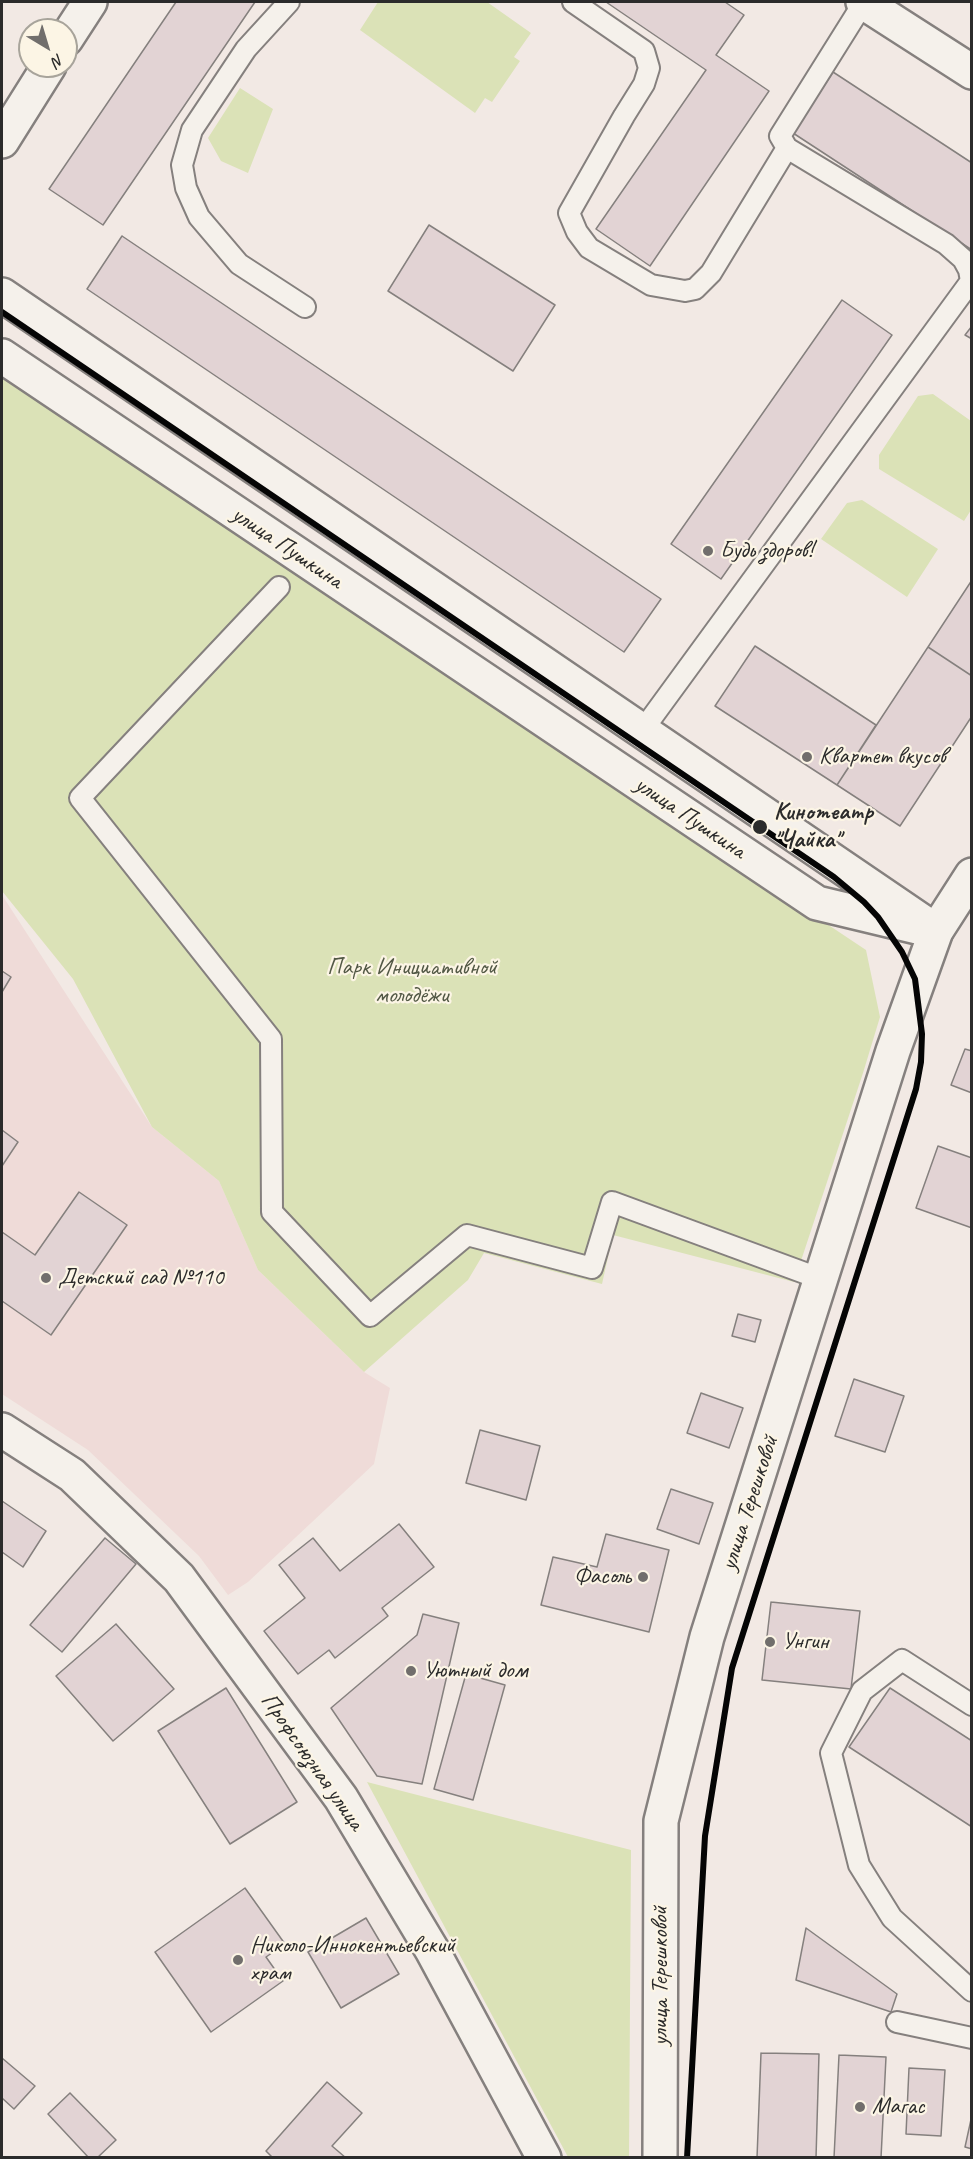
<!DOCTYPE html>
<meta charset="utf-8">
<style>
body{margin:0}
#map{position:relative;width:973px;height:2159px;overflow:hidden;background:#f2e9e4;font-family:Caveat,sans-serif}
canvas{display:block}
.frame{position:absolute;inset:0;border:3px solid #2b2b2b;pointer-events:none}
.north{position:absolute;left:18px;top:18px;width:60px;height:60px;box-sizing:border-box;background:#fcf5e5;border:2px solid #a8a49b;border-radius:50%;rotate:142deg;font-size:16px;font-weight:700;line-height:24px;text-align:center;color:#2b2b2b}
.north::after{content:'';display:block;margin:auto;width:21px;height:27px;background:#716e6c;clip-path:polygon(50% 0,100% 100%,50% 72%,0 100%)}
</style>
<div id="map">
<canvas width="973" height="2159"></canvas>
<div class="frame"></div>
<div class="north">N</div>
</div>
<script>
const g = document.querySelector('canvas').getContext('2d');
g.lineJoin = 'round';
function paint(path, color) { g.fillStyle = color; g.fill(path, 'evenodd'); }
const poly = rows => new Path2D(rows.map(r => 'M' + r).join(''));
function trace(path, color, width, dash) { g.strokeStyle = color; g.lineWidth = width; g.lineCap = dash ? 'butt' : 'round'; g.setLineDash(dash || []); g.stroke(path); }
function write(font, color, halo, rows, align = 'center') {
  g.font = font + ' Caveat,sans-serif'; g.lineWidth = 4.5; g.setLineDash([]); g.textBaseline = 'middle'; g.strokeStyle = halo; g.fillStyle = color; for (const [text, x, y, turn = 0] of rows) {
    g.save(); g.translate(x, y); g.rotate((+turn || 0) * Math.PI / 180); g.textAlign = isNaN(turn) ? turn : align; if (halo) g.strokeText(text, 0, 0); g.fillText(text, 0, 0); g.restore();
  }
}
paint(poly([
 [2,895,152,1127,219,1181,258,1270,364,1372,390,1388,374,1464,248,1582,228,1595,199,1556,88,1450,2,1394]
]), '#efdbd8');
paint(poly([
 [378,2,487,2,531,33,514,57,520,61,492,102,485,98,475,113,360,30],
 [240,88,273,109,248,173,221,161,208,138],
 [2,374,866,950,880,1017,863,1073,794,1282,613,1235,602,1284,484,1253,468,1280,364,1372,258,1270,219,1181,152,1127,73,979,2,891],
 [933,394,971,421,971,510,964,521,879,469,879,455,918,396],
 [862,500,938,549,907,597,821,539,847,503],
 [367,1782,631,1850,629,2157,568,2157]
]), '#dbe2b7');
const building = poly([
 [176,2,255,2,103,225,49,189,176,2],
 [606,2,725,2,744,15,716,55,769,91,650,266,596,229,706,70,606,2],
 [833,72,972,163,972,250,793,133,833,72],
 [429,225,555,305,513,371,388,291,429,225],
 [122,236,661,599,624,652,87,289,122,236],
 [842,300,892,335,721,579,671,544,842,300],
 [972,326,972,339,965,335,972,326],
 [972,580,972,676,928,647,972,580],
 [755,646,876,725,837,785,715,706,755,646],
 [928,647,972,676,972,716,900,826,837,785,928,647],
 [2,971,11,977,2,992,2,971],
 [965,1049,972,1051,972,1093,951,1085,965,1049],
 [2,1130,18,1142,2,1166,2,1130],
 [938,1146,972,1158,972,1228,916,1208,938,1146],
 [79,1192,127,1225,51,1335,2,1301,2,1232,35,1255,79,1192],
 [738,1314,761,1320,755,1342,732,1336,738,1314],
 [854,1379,904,1396,885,1452,835,1436,854,1379],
 [701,1393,743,1408,729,1448,687,1433,701,1393],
 [480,1430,540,1446,526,1500,466,1483,480,1430],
 [671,1489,713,1503,699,1544,657,1529,671,1489],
 [2,1501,46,1531,23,1567,2,1552,2,1501],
 [399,1524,434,1567,382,1608,388,1616,335,1658,329,1650,298,1674,264,1631,305,1598,279,1565,313,1538,340,1571,399,1524],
 [606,1534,669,1550,649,1632,541,1605,553,1557,597,1567,606,1534],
 [105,1538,136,1564,62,1652,30,1625,105,1538],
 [771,1602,860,1611,851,1689,762,1680,771,1602],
 [423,1614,459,1623,422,1784,377,1776,331,1708,417,1635,423,1614],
 [116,1624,174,1689,113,1741,56,1676,116,1624],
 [466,1674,505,1685,473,1800,434,1789,466,1674],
 [226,1688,297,1802,230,1844,158,1731,226,1688],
 [890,1688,972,1741,972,1827,849,1747,890,1688],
 [245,1888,285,1944,266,1957,283,1981,211,2032,155,1952,245,1888],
 [366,1918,399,1974,341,2008,308,1952,366,1918],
 [806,1928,897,1994,891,2012,796,1980,806,1928],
 [761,2053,819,2054,816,2158,757,2158,761,2053],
 [839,2055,886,2057,881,2158,834,2158,839,2055],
 [2,2058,35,2086,14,2109,2,2098,2,2058],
 [909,2068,945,2070,941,2136,906,2134,909,2068],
 [327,2082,362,2113,332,2146,346,2158,273,2158,266,2151,327,2082],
 [70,2093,116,2140,97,2158,89,2158,48,2114,70,2093],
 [972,2115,972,2149,965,2147,972,2115]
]);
paint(building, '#e2d3d4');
trace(building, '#85807e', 1.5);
const service = poly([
 [289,2,246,49,192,130,182,165,186,188,199,217,239,264,305,307],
 [573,2,644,51,649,68,644,84,624,116,569,213,577,232,589,248,651,285,685,291,695,289,711,273,787,148],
 [279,587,80,798,271,1039,272,1212,370,1316,467,1235,592,1268,612,1202,821,1279],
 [642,731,971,281,969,270,963,259,946,244,787,148,780,136,864,2],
 [972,1705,902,1660,862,1691,831,1753,859,1865,892,1918,972,1991],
 [897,2022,972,2038]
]);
const minor = poly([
 [66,39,90,2],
 [2,141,49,66],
 [2,295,936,931],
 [2,356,817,903,917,927]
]);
const tertiary = poly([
 [2,1430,72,1475,179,1578,341,1798,432,1950,544,2158],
 [660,2158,661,1821,707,1637,893,1051,936,931,972,875]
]);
const secondary = poly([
 [863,2,972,72]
]);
trace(service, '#85807e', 24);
trace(minor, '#85807e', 38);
trace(tertiary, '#85807e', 38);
trace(secondary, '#85807e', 38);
trace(service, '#f5f1eb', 20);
trace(minor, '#f5f1eb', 33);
trace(tertiary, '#f5f1eb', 33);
trace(secondary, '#f5f1eb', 33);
trace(poly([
 [2,312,834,877,864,902,878,917,902,952,915,979,922,1034,921,1062,916,1089,732,1668,705,1836,687,2158]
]), '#050505', 6);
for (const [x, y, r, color] of [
 [708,551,6,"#716e6c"],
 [807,757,6,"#716e6c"],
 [760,827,8,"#2b2b2b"],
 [46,1278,6,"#716e6c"],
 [643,1577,6,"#716e6c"],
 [770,1642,6,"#716e6c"],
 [411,1671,6,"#716e6c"],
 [238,1960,6,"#716e6c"],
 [860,2107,6,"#716e6c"]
]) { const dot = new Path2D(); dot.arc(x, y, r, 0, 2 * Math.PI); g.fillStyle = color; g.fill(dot); trace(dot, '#fcf5e5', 2); }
write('24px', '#2b2b2b', '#fcf5e5', [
 ["улица Пушкина",287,548,34],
 ["улица Пушкина",690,818,34],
 ["улица Терешковой",750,1503,-72],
 ["Профсоюзная улица",312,1762,55],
 ["улица Терешковой",661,1976,-90]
]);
write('24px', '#2b2b2b', '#fcf5e5', [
 ["Будь здоров!",720,551],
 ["Квартет вкусов",819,757],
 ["Детский сад №110",58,1278],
 ["Фасоль",631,1577,"right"],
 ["Унгин",782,1642],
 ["Уютный дом",423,1671],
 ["Николо-Иннокентьевский",250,1946],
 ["храм",250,1974],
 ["Магас",872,2107]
], 'left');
write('bold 24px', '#2b2b2b', '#fcf5e5', [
 ["Кинотеатр",774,813],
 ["\"Чайка\"",774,841]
], 'left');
write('24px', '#525845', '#fcf5e5', [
 ["Парк Инициативной",412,968],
 ["молодёжи",412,996]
]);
</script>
